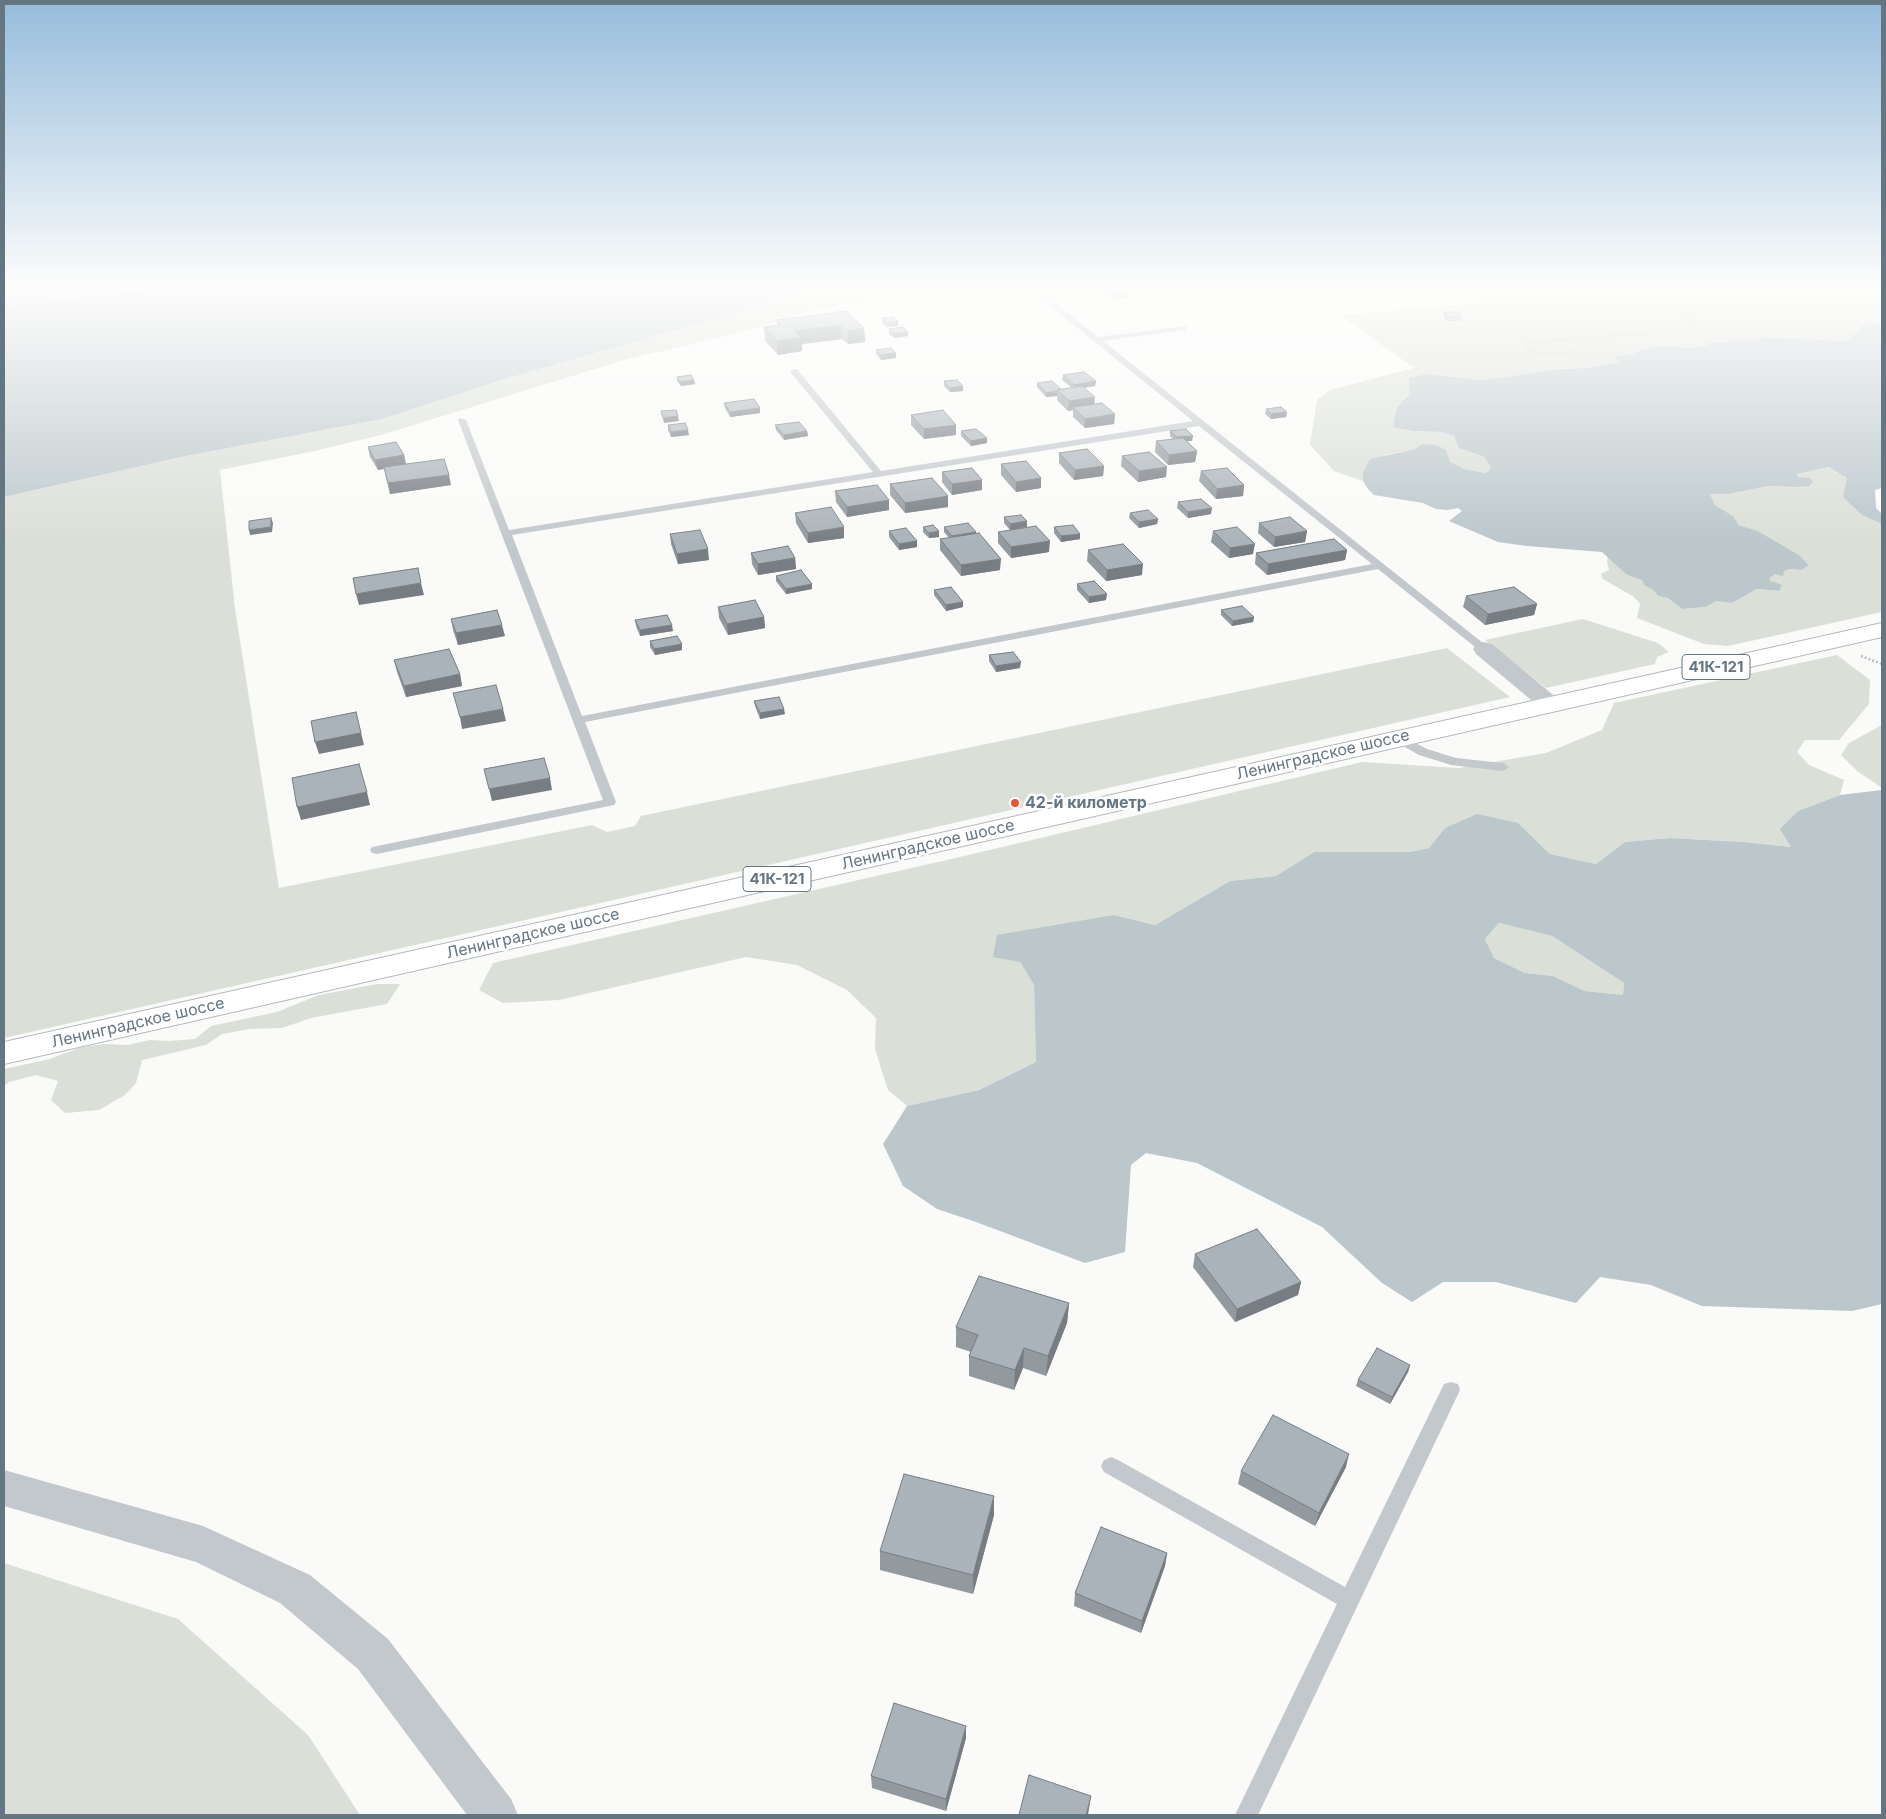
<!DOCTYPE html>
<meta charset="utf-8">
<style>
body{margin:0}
#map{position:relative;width:1886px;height:1819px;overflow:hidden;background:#fafaf8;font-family:Inter,sans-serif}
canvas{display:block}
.frame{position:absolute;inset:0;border:5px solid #657683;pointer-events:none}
</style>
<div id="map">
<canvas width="1886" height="1819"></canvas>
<div class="frame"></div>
</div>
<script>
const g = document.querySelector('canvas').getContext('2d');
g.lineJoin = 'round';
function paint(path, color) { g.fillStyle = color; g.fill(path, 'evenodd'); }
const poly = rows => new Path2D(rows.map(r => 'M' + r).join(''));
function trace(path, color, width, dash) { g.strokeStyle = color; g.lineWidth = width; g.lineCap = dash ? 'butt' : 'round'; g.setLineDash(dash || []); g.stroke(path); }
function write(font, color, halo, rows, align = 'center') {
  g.font = font + ' Inter,sans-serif'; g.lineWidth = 5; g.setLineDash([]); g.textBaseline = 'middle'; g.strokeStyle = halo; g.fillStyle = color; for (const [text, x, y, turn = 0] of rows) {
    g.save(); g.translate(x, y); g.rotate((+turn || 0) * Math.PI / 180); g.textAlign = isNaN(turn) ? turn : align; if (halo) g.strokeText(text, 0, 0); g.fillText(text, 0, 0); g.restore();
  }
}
paint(poly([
 [821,289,893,289,872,298,810,311,742,332,624,360,381,435,310,452,220,470,235,609,279,888,592,825,607,832,635,826,641,816,1447,648,1510,697,4,1038,4,497,181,457,382,419,508,378],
 [1468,289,1882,289,1882,323,1862,325,1857,332,1846,341,1761,337,1758,341,1737,339,1725,343,1711,342,1705,346,1691,348,1661,346,1641,350,1633,354,1614,356,1622,362,1598,367,1561,369,1483,380,1426,374,1397,407,1414,431,1442,432,1454,436,1459,448,1486,457,1491,468,1486,473,1464,469,1415,449,1385,455,1363,472,1363,481,1334,471,1310,445,1317,400,1330,390,1414,368,1340,315,1484,303],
 [1827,467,1847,478,1862,515,1882,524,1882,612,1728,646,1704,644,1637,618,1640,604,1634,597,1603,579,1601,574,1609,570,1607,562,1608,556,1627,575,1642,580,1644,585,1653,590,1658,596,1668,598,1682,609,1706,607,1716,601,1732,603,1757,589,1778,591,1770,578,1775,574,1789,569,1802,570,1809,565,1799,555,1758,531,1739,525,1733,516,1715,505,1710,494,1729,494,1768,486,1795,487,1797,474],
 [1583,619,1658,643,1669,652,1657,657,1655,664,1546,688,1485,640],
 [1837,655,1870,680,1869,704,1839,740,1805,740,1797,752,1809,765,1844,780,1840,795,1798,811,1792,847,1744,842,1669,838,1625,842,1596,864,1550,854,1518,823,1445,828,1429,848,1410,852,1314,852,1276,876,1230,881,1155,925,1114,915,1073,924,1020,962,1034,985,1036,1062,979,1090,907,1106,888,1090,875,1049,876,1018,847,990,797,965,746,957,559,1000,503,1003,479,990,493,963,960,857,1362,762,1459,768,1546,753,1602,730,1614,703],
 [1882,725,1882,788,1857,771,1841,755,1849,743],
 [1499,923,1552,936,1624,983,1623,995,1585,991,1553,976,1525,973,1494,958,1485,939],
 [377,984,400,984,387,1004,311,1018,282,1028,250,1029,222,1034,206,1045,142,1060,136,1083,125,1095,99,1110,65,1113,51,1100,58,1081,36,1075,9,1082,4,1086,4,1069,50,1059,82,1047,105,1044,128,1045,150,1040,169,1041,195,1039,211,1026,277,1012,319,995],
 [4,1563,178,1619,308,1735,360,1815,4,1815]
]), '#dadfd7');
paint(poly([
 [4,289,821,289,508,378,382,419,181,457,4,497],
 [1882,323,1882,488,1875,490,1876,508,1882,514,1882,524,1862,515,1843,497,1847,478,1828,467,1797,474,1798,477,1810,478,1813,482,1809,486,1795,487,1768,486,1729,494,1710,494,1715,505,1733,516,1739,525,1758,531,1799,555,1809,565,1802,570,1789,569,1784,571,1783,576,1775,574,1770,578,1771,581,1782,585,1779,591,1757,589,1732,603,1716,601,1706,607,1682,609,1668,598,1658,596,1653,590,1644,585,1642,580,1627,575,1602,552,1527,546,1498,542,1449,521,1462,511,1458,508,1448,510,1436,509,1423,503,1374,495,1368,489,1363,481,1363,472,1370,459,1415,449,1422,444,1436,445,1446,450,1450,462,1464,469,1486,473,1491,468,1485,457,1459,448,1454,436,1442,432,1414,431,1393,427,1397,407,1409,394,1409,378,1426,374,1483,380,1561,369,1586,368,1621,362,1613,356,1633,354,1641,350,1661,346,1691,348,1705,346,1711,342,1725,343,1737,339,1758,341,1760,337,1846,341,1857,332,1862,325],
 [1882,790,1882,1304,1852,1311,1702,1306,1651,1285,1600,1277,1576,1303,1496,1282,1443,1282,1412,1302,1382,1283,1322,1227,1197,1163,1146,1153,1131,1165,1125,1252,1085,1263,976,1222,937,1209,903,1186,883,1144,907,1106,979,1090,1036,1062,1034,985,1020,962,993,957,997,935,1114,915,1155,925,1230,881,1276,876,1314,852,1410,852,1429,848,1445,828,1477,814,1518,823,1550,854,1596,864,1625,842,1669,838,1744,842,1791,847,1780,829,1798,811,1840,795],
 [1499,923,1552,936,1624,983,1623,995,1585,991,1553,976,1525,973,1494,958,1485,939]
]), '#bbc7cb');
trace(poly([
 [4,310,181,289]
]), '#60757c', 1, [4, 3]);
const primary = poly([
 [1882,623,1882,637,4,1064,4,1042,1882,623]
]);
trace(primary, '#b5babe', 2);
trace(poly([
 [1576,352,1543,354,1526,348,1526,343,1660,332,1685,329,1695,325,1658,289]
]), '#bbbfc2', 2, [1, 1]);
trace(poly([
 [1861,656,1882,664]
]), '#bbbfc2', 2.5, [2, 2]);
paint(poly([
 [1029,289,1038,289,1047,297,1086,289,1103,289,1052,300,1098,337,1186,326,1186,330,1183,330,1103,341,1488,647,1490,649,1488,651,1480,651,1378,569,585,722,616,802,614,805,377,854,372,853,370,850,372,847,377,846,603,800,458,420,459,418,466,420,509,530,873,472,791,373,790,371,794,369,797,369,881,471,1193,421,1029,289],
 [1199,426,1372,564,582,716,512,535,1199,426],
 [1398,734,1427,749,1456,758,1503,763,1509,767,1503,771,1451,765,1419,755,1394,741,1392,738,1394,735,1398,734],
 [1451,1382,1458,1384,1460,1390,1258,1815,1235,1815,1337,1604,1104,1472,1101,1466,1104,1460,1111,1457,1118,1460,1345,1587,1444,1384,1451,1382]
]), '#c3c8cc');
paint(poly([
 [1484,642,1492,644,1558,699,1562,704,1558,709,1550,711,1542,709,1476,654,1473,649,1476,644,1484,642],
 [4,1470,203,1526,310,1575,388,1639,511,1799,518,1815,467,1815,358,1669,280,1603,196,1562,4,1506,4,1470]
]), '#c3c8cc');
paint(primary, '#fff');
paint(poly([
 [1105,289,1129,292,1129,297,1117,299,1105,293],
 [846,311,864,328,865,342,848,344,842,339,802,344,802,351,778,355,765,341,764,327,777,325,777,320],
 [1444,312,1462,316,1461,321,1447,321,1443,317],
 [882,318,898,321,898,326,887,327,882,323],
 [889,329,908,336,894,338,889,334],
 [876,350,896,353,896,358,881,360,876,354],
 [1063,375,1096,381,1095,386,1084,388,1094,404,1115,414,1114,424,1085,428,1073,417,1073,410,1068,411,1057,400,1057,396,1046,397,1037,387,1037,383,1061,389,1072,388,1062,380],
 [677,377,694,380,695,384,681,386,677,381],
 [944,381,963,391,950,392,944,386],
 [724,403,760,413,730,417,725,408],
 [1266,409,1287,412,1286,417,1271,419,1265,414],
 [911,415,956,425,956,435,924,439,911,425],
 [668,425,689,435,671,437,668,430],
 [775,425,807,431,808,436,784,440,776,430],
 [961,431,987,438,987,443,971,446,961,436],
 [1170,431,1192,441,1187,441,1197,451,1195,462,1168,465,1155,452,1156,441,1173,439,1170,436],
 [368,447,404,455,406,464,451,485,390,494,384,469,378,470,370,457],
 [1059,453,1104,466,1103,476,1074,480,1059,463],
 [1122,456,1166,477,1138,482,1121,466],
 [1001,464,1041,478,1041,488,1016,492,1001,475],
 [1201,471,1244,485,1243,496,1216,499,1199,481],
 [942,472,982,480,982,490,952,495,942,482],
 [890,484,948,496,948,507,905,513,890,495],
 [835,491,889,510,847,517,836,502],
 [1178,502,1211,514,1188,518,1177,508],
 [795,513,844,538,808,543,796,523],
 [1130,513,1158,519,1157,524,1139,528,1129,518],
 [1004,517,1027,521,1027,527,1010,530,1004,523],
 [1259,523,1307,531,1305,542,1274,547,1258,533],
 [923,527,939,537,929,538,923,532],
 [944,527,976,532,976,533,1000,570,961,576,940,550,940,539,949,538,944,532],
 [1054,527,1080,539,1061,542,1054,533],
 [889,531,917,541,917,547,899,550,889,537],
 [1213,531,1253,554,1229,558,1211,542],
 [998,532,1049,552,1011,558,998,543],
 [670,534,709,560,678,564,671,544],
 [1088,550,1142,575,1106,581,1087,561],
 [1347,550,1345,560,1267,575,1255,564,1256,553],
 [751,553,795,558,796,569,758,575,752,564],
 [776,576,812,589,786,594,776,581],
 [1077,584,1106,600,1089,603,1077,590],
 [934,590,963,602,963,607,946,611,934,595],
 [1466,596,1537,604,1534,615,1485,625,1463,607],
 [718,607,764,617,765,628,728,635,719,618],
 [1221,610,1254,617,1253,622,1232,626,1221,615],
 [451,619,505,636,458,645,453,630],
 [635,620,673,631,640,636,636,626],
 [650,641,682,644,682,650,655,655,650,647],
 [989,655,1020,668,996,672,989,661],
 [394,660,460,674,462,686,406,697,397,672],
 [754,701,785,714,760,719,755,706],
 [1195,1254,1301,1282,1298,1295,1235,1322,1193,1267],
 [1069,1303,1067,1323,1046,1376,1023,1368,1014,1390,969,1376,969,1356,971,1352,956,1347,956,1327],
 [1410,1365,1408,1372,1390,1404,1356,1386,1358,1380],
 [1346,1467,1315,1526,1238,1484,1241,1471],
 [994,1515,973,1594,880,1570,880,1551],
 [1167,1553,1165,1566,1141,1633,1074,1606,1075,1593],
 [966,1726,966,1738,946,1811,872,1788,871,1776]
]), '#929a9f');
paint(poly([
 [975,289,1000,289,975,293],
 [1129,292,1129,297,1117,299,1118,295],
 [898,321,898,326,887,327,887,323],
 [841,325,842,339,802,344,802,351,778,355,777,341,795,331],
 [864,328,865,342,848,344,847,331],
 [908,332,908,336,894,338,894,334],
 [896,353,896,358,881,360,880,355],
 [694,380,695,384,681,386,680,382],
 [1096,381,1095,386,1074,389,1074,385],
 [963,386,963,391,950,392,950,388],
 [1057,391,1057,396,1046,397,1046,393],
 [1095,397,1094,407,1073,407,1073,410,1068,411,1069,401],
 [760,408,760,413,730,417,730,412],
 [1287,412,1286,417,1271,419,1271,414],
 [1115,414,1114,424,1085,428,1085,419],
 [678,416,679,421,664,423,663,418],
 [956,425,956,435,924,439,924,429],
 [688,430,689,435,671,437,671,432],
 [807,431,808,436,784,440,784,435],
 [1193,436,1192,441,1176,442,1177,437],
 [987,438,987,443,971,446,971,441],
 [1197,451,1195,462,1168,465,1169,455],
 [404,455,406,465,378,470,375,460],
 [1104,466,1103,476,1074,480,1075,470],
 [1167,467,1166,477,1138,482,1139,471],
 [449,475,451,485,390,494,388,483],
 [1041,478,1041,488,1016,492,1016,482],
 [982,480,982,490,952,495,952,484],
 [1244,485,1243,496,1216,499,1217,489],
 [948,496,948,507,905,513,905,503],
 [889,500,889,510,847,517,847,507],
 [1212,508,1211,514,1188,518,1188,512],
 [271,518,273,523,272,532,250,535,249,530],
 [1158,519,1157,524,1139,528,1139,522],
 [1027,521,1027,527,1010,530,1010,524],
 [844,527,844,538,808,543,808,533],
 [939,531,939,537,929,538,929,533],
 [1307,531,1305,542,1274,547,1275,537],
 [976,532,976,537,952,541,952,536],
 [1080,534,1080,539,1061,542,1061,536],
 [917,541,917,547,899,550,899,544],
 [1050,541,1049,552,1011,558,1011,547],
 [1255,544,1253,554,1229,558,1230,548],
 [708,549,709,560,678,564,677,554],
 [1347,550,1345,560,1267,575,1268,564],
 [795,558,796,569,758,575,758,564],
 [1001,559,1000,570,961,576,961,565],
 [1143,564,1142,575,1106,581,1107,570],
 [421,583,424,595,359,605,356,594],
 [812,584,812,589,786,594,786,589],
 [1107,594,1106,600,1089,603,1089,597],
 [963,602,963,607,946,611,946,605],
 [1537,604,1534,615,1485,625,1488,614],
 [764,617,765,628,728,635,727,624],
 [1254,617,1253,622,1232,626,1233,621],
 [502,625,505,636,458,645,456,633],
 [672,625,673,631,640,636,640,630],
 [682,644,682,650,655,655,654,649],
 [1021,662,1020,668,996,672,996,666],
 [460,674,462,686,406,697,404,686],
 [503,709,506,721,462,729,460,717],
 [784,709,785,714,760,719,760,713],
 [356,712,364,745,319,754,315,742],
 [550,778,552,790,492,801,489,789],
 [367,792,370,805,301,820,297,807],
 [1301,1282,1298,1295,1235,1322,1237,1309],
 [1069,1303,1067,1323,1046,1376,1048,1356],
 [1024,1348,1023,1368,1014,1390,1015,1370],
 [1410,1365,1408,1372,1390,1404,1392,1397],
 [1349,1454,1346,1467,1315,1526,1319,1513],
 [994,1496,994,1515,973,1594,973,1575],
 [1167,1553,1165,1566,1141,1633,1142,1621],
 [966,1726,966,1738,946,1811,946,1799],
 [1091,1796,1088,1815,1086,1815]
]), '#777d82');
const building = poly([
 [1106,289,1123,289,1129,292,1118,295,1106,289],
 [846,311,864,328,847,331,841,325,795,331,801,337,777,341,764,327,781,325,777,320,846,311],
 [1444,312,1458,312,1462,316,1447,317,1444,312],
 [893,317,898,321,887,323,882,318,893,317],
 [903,327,908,332,894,334,889,329,903,327],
 [891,348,896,353,880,355,876,350,891,348],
 [1084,372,1096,381,1074,385,1063,375,1084,372],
 [691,375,694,380,680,382,677,377,691,375],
 [957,380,963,386,950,388,944,381,957,380],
 [1052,381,1061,389,1057,390,1057,391,1046,393,1037,383,1052,381],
 [1082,386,1095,397,1069,401,1057,390,1082,386],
 [754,399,760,408,730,412,724,403,754,399],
 [1102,403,1115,414,1085,419,1073,407,1102,403],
 [1281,407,1287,412,1271,414,1266,409,1281,407],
 [676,410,678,416,663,418,661,411,676,410],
 [943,410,956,425,924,429,911,415,943,410],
 [799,422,807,431,784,435,775,425,799,422],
 [685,423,688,430,671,432,668,425,685,423],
 [976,429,987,438,971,441,961,431,976,429],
 [1186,429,1193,436,1177,437,1170,431,1186,429],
 [1183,438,1197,451,1169,455,1156,441,1183,438],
 [396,442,404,455,375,460,368,447,396,442],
 [1087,449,1104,466,1075,470,1059,453,1087,449],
 [1149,452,1167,467,1139,471,1122,456,1149,452],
 [444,459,449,475,388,483,384,467,444,459],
 [1026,461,1041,478,1016,482,1001,464,1026,461],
 [972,468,982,480,952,484,942,472,972,468],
 [1227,468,1244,485,1217,489,1201,471,1227,468],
 [932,478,948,496,905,503,890,484,932,478],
 [877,485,889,500,847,507,835,491,877,485],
 [1201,499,1212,508,1188,512,1178,502,1201,499],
 [831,507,844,527,808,533,795,513,831,507],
 [1148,510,1158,519,1139,522,1130,513,1148,510],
 [1021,515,1027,521,1010,524,1004,517,1021,515],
 [1290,517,1307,531,1275,537,1259,523,1290,517],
 [271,518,271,527,249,530,249,521,271,518],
 [968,523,976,532,952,536,944,527,968,523],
 [933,525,939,531,929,533,923,527,933,525],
 [1073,525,1080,534,1061,536,1054,527,1073,525],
 [1036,526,1050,541,1011,547,998,532,1036,526],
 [1237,527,1255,544,1230,548,1213,531,1237,527],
 [906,528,917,541,899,544,889,531,906,528],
 [700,530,708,549,677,554,670,534,700,530],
 [979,533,1001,559,961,565,940,539,979,533],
 [1334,539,1347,550,1268,564,1256,553,1334,539],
 [1123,544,1143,564,1107,570,1088,550,1123,544],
 [788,546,795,558,758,564,751,553,788,546],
 [418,568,421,583,356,594,353,578,418,568],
 [801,570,812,584,786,589,776,576,801,570],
 [1094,581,1107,594,1089,597,1077,584,1094,581],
 [951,587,963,602,946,605,934,590,951,587],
 [1514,587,1537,604,1488,614,1466,596,1514,587],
 [755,600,764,617,727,624,718,607,755,600],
 [1242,606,1254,617,1233,621,1221,610,1242,606],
 [497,610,502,625,456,633,451,619,497,610],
 [667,615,672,625,640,630,635,620,667,615],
 [677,636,682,644,654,649,650,641,677,636],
 [449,649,460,674,404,686,394,660,449,649],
 [1013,652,1021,662,996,666,989,655,1013,652],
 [496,685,503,709,460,717,453,693,496,685],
 [779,697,784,709,760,713,754,701,779,697],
 [356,712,361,733,315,742,311,721,356,712],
 [544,758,550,778,489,789,484,769,544,758],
 [359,764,367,792,297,807,292,778,359,764],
 [1257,1229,1301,1282,1237,1309,1195,1254,1257,1229],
 [979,1276,1069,1303,1048,1356,1024,1348,1015,1370,969,1356,978,1335,956,1327,979,1276],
 [1377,1348,1410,1365,1392,1397,1358,1380,1377,1348],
 [1273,1415,1349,1454,1319,1513,1241,1471,1273,1415],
 [904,1474,994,1496,973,1575,880,1551,904,1474],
 [1101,1527,1167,1553,1142,1621,1075,1593,1101,1527],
 [894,1703,966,1726,946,1799,871,1776,894,1703],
 [1029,1775,1091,1796,1086,1815,1019,1815,1029,1775]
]);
paint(building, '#aab3b9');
trace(building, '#777d82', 1);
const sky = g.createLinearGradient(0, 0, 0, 544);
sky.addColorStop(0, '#96bcdc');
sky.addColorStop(0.53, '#fdfdfc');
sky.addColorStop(1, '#fdfdfc00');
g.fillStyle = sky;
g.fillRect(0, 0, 1886, 544);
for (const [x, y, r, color] of [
 [1015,803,5,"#e4572e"]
]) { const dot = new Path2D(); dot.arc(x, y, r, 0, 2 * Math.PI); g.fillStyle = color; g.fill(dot); trace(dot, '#fff', 2); }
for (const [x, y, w] of [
 [1716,667,68],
 [777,879,68]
]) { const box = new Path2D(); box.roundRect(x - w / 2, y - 12.5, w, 25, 4); g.fillStyle = '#fff'; g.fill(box); trace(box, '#657683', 1); }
write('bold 15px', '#657683', null, [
 ["41К-121",1716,667],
 ["41К-121",777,879]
]);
write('16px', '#657683', '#fff', [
 ["Ленинградское шоссе",1323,755,-13],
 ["Ленинградское шоссе",928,845,-13],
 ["Ленинградское шоссе",533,934,-13],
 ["Ленинградское шоссе",138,1023,-13]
]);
write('bold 16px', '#657683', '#fff', [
 ["42-й километр",1025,803]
], 'left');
</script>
